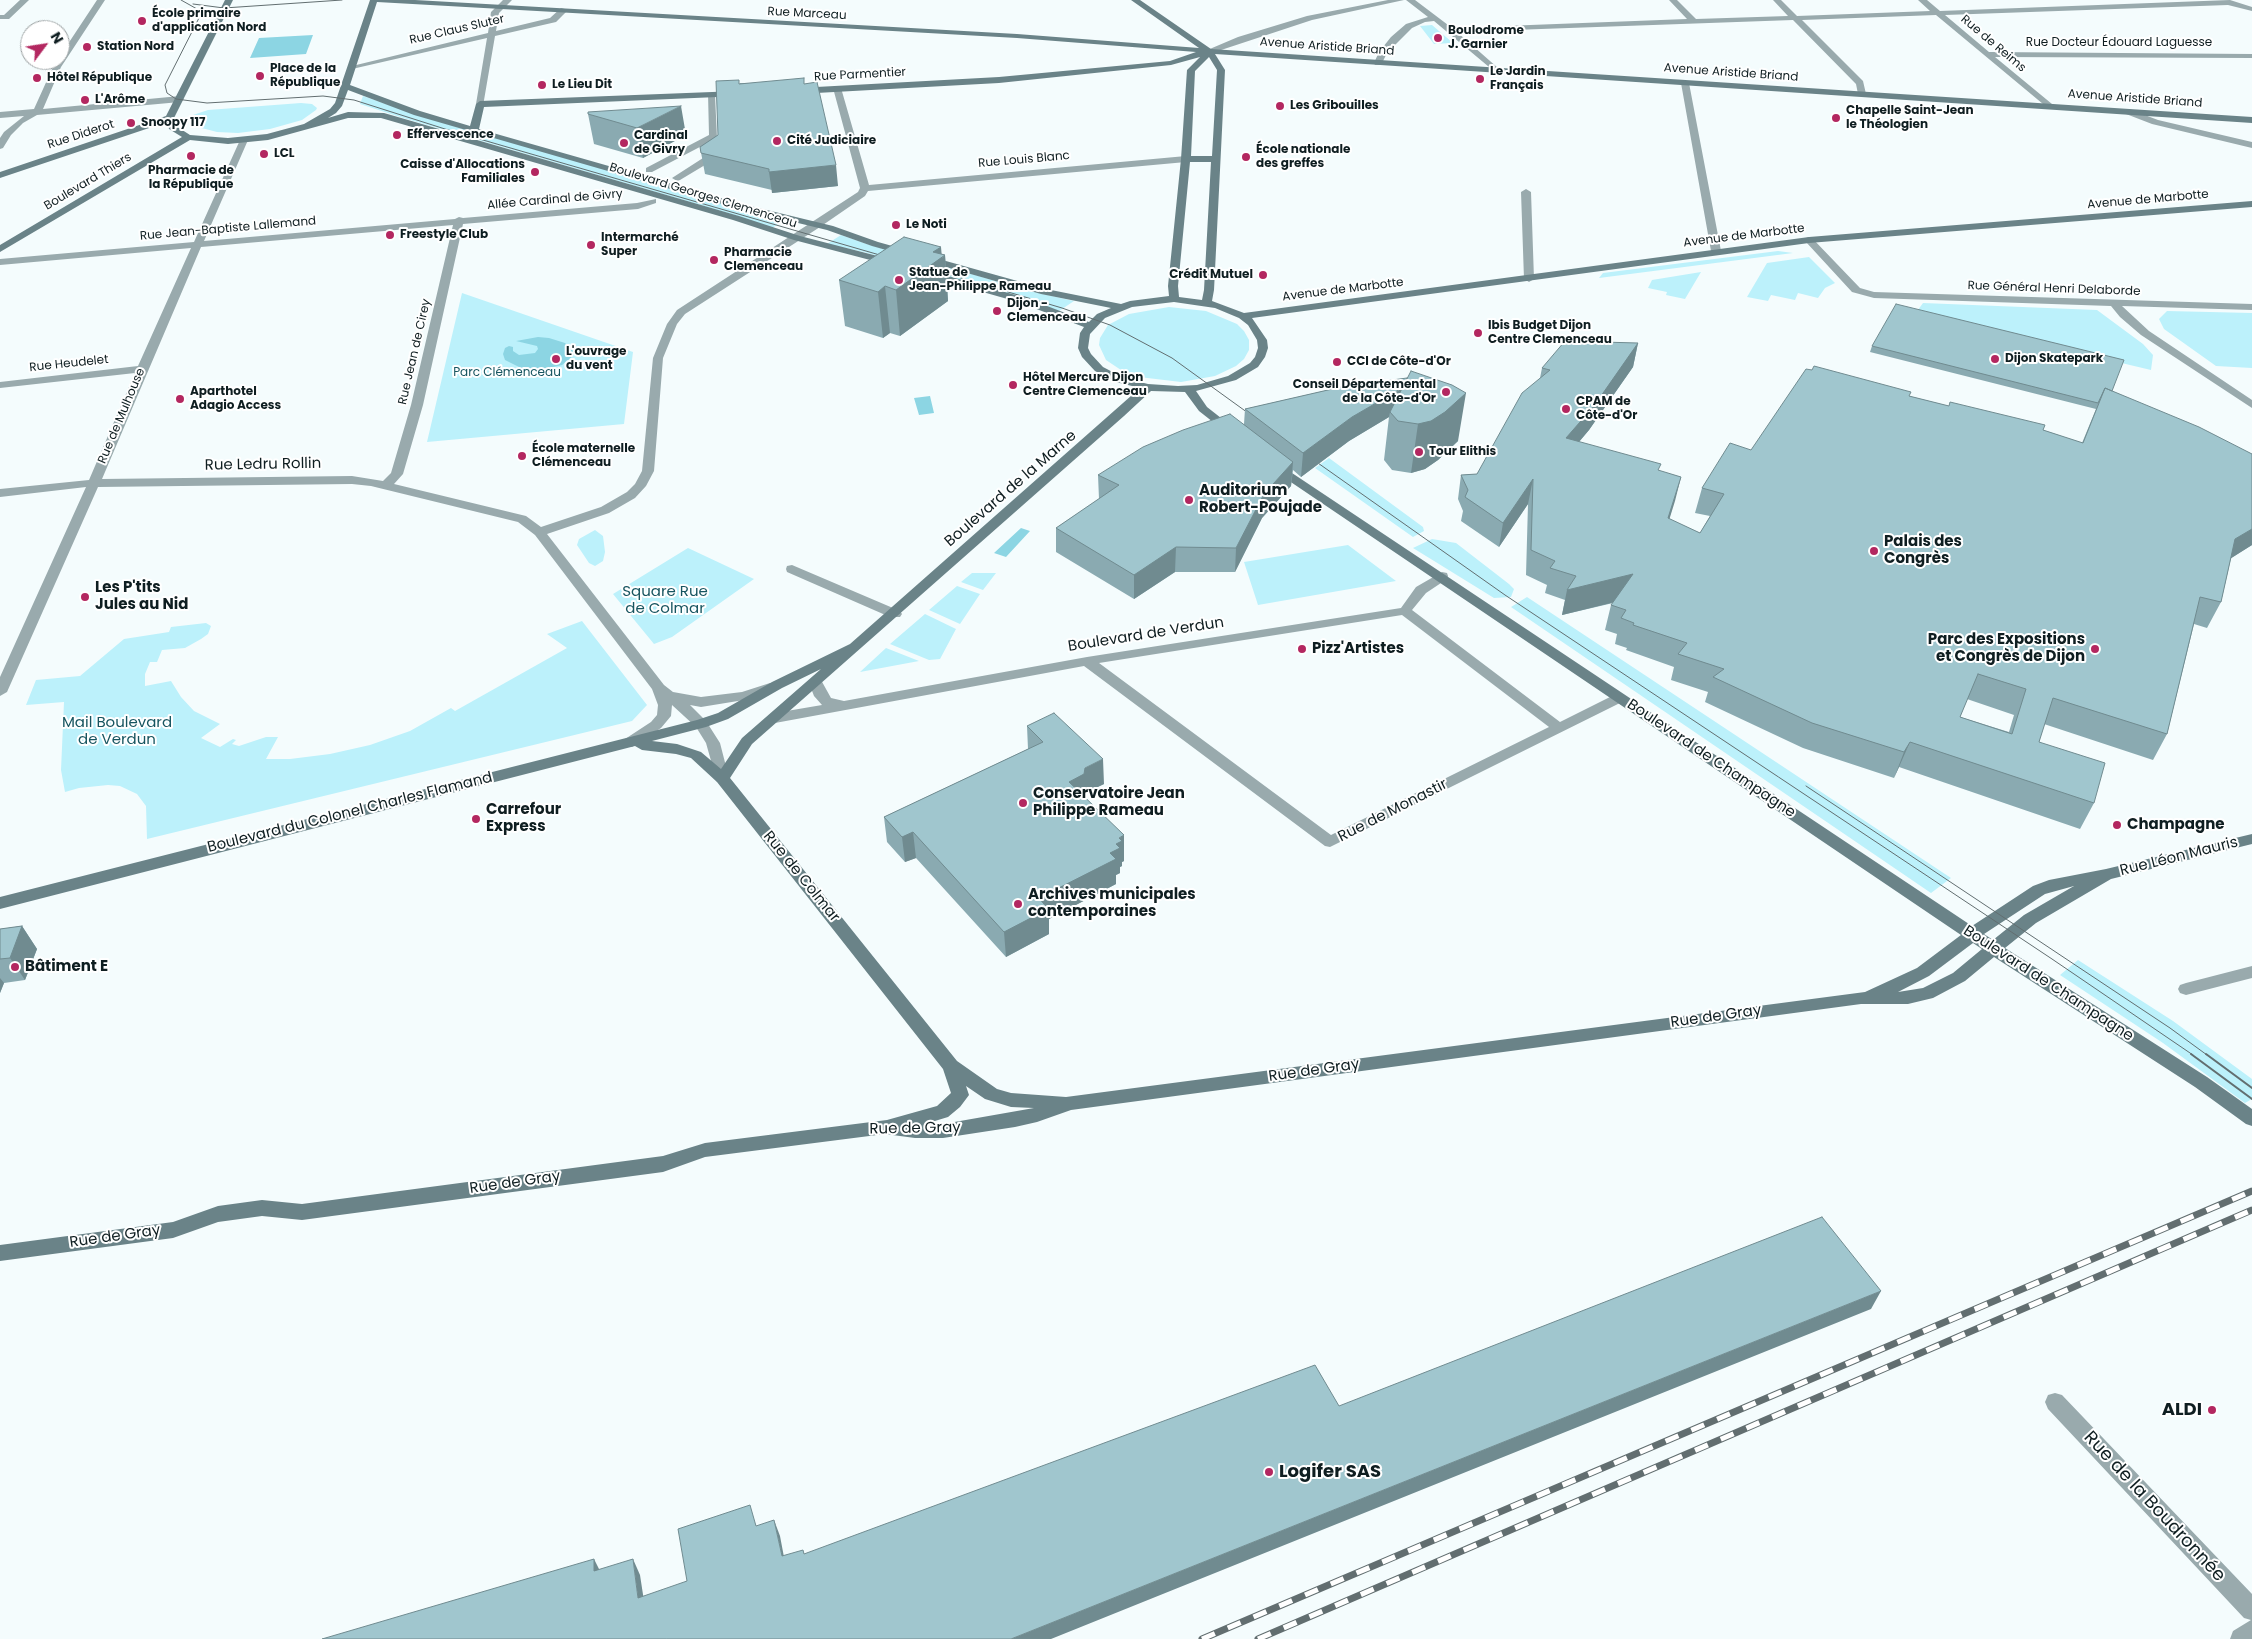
<!DOCTYPE html>
<meta charset="utf-8">
<style>
body{margin:0}
#map{position:relative;width:2252px;height:1639px;overflow:hidden;background:#f4fcfd;font-family:Poppins,sans-serif}
canvas{display:block}
.north{position:absolute;left:20px;top:20px;width:50px;height:50px;box-sizing:border-box;background:#fff;border:1px solid #9fa5a6;border-radius:50%;rotate:59deg;font-size:14px;font-weight:700;line-height:20px;text-align:center;color:#0f1e21}
.north::after{content:'';display:block;margin:auto;width:18px;height:22px;background:#b32760;clip-path:polygon(50% 0,100% 100%,50% 72%,0 100%)}
</style>
<div id="map">
<canvas width="2252" height="1639"></canvas>
<div class="north">N</div>
</div>
<script>
const g = document.querySelector('canvas').getContext('2d');
g.lineJoin = 'round';
function paint(path, color) { g.fillStyle = color; g.fill(path, 'evenodd'); }
const poly = rows => new Path2D(rows.map(r => 'M' + r).join(''));
function trace(path, color, width, dash) { g.strokeStyle = color; g.lineWidth = width; g.lineCap = dash ? 'butt' : 'round'; g.setLineDash(dash || []); g.stroke(path); }
function write(font, color, halo, rows, align = 'center') {
  g.font = font + ' Poppins,sans-serif'; g.lineWidth = 4; g.setLineDash([]); g.textBaseline = 'middle'; g.strokeStyle = halo; g.fillStyle = color; for (const [text, x, y, turn = 0] of rows) {
    g.save(); g.translate(x, y); g.rotate((+turn || 0) * Math.PI / 180); g.textAlign = isNaN(turn) ? turn : align; if (halo) g.strokeText(text, 0, 0); g.fillText(text, 0, 0); g.restore();
  }
}
paint(poly([
 [1432,25,1453,43,1434,44,1420,26],
 [363,96,392,106,786,219,772,228,764,226,738,216,400,117,360,104],
 [301,103,312,104,317,108,316,110,302,120,270,129,238,133,217,132,194,126,190,121,193,115,208,110],
 [841,235,867,244,1034,292,1074,301,1059,311,1019,297,864,252,827,244],
 [1778,251,1793,253,1599,278,1603,273],
 [1809,257,1835,283,1825,288,1818,298,1798,293,1795,300,1771,295,1768,301,1747,297,1767,263],
 [1701,272,1685,299,1666,295,1667,292,1648,288,1652,280],
 [462,293,633,352,624,424,427,442],
 [1923,303,2097,310,2143,344,2153,355,2151,370,1915,314],
 [1169,307,1206,311,1237,324,1244,331,1249,340,1249,350,1244,359,1236,366,1215,376,1181,382,1139,377,1124,372,1106,360,1099,345,1100,338,1108,325,1129,314],
 [2167,311,2252,313,2252,368,2216,366,2164,329,2159,319],
 [1329,458,1423,527,1424,531,1413,537,1315,468],
 [595,530,603,536,605,552,603,561,595,566,589,563,577,545,579,539],
 [1432,539,1456,543,1509,584,1514,589,1511,597,1494,598,1413,548],
 [1348,545,1396,581,1258,605,1244,562],
 [688,548,754,579,672,637,654,644,613,594],
 [972,573,996,573,983,590,961,582],
 [957,586,980,594,960,624,929,610],
 [1527,597,1951,878,1931,893,1511,607],
 [925,614,956,629,940,659,929,660,890,644],
 [582,621,647,705,632,721,147,839,146,806,137,794,120,786,108,785,79,788,65,792,61,770,64,702,26,705,36,680,80,676,124,639,169,632,171,627,206,623,211,626,208,634,201,639,185,648,162,650,157,662,150,662,145,674,145,686,171,681,181,697,194,711,220,724,201,738,220,747,233,739,236,740,232,744,239,746,266,737,278,737,266,759,290,759,330,754,370,745,410,731,451,708,455,711,567,648,547,634],
 [886,648,919,661,860,672],
 [2078,960,2173,1021,2252,1079,2252,1099,2245,1103,2163,1043,2060,975]
]), '#bcf1fb');
paint(poly([
 [313,35,306,54,250,58,259,38],
 [538,337,549,338,565,343,573,351,573,356,562,365,540,370,521,368,505,360,503,354,505,348,509,346,513,347,513,351,519,355,535,353,538,349,537,346,516,341],
 [930,396,934,413,919,415,914,398],
 [1021,528,1030,531,1006,557,994,553]
]), '#8cd5e3');
paint(poly([
 [20,0,29,0,9,19,0,19,0,15,4,15,20,0],
 [97,0,105,0,61,67,43,109,180,96,184,99,180,102,37,115,23,123,11,135,3,148,0,149,0,138,4,132,24,116,0,118,0,112,34,109,53,67,57,60,60,60,60,56,97,0],
 [503,0,512,0,499,13,496,31,550,18,561,8,568,10,556,22,495,36,483,106,476,104,487,38,352,69,348,67,488,33,491,12,503,0],
 [1388,0,1404,0,1312,20,1212,53,1205,51,1238,37,1307,16,1388,0],
 [1406,0,1415,0,1452,28,1687,19,1669,0,1677,0,1696,19,1788,16,1773,0,1781,0,1797,16,1930,11,1918,0,1927,0,1940,11,2230,0,2252,7,2252,11,2228,5,1945,15,1989,52,2252,54,2252,58,1995,57,2052,104,2052,108,2049,109,1936,15,1802,20,1863,81,1866,94,1862,97,1858,94,1856,84,1793,20,1457,32,1498,68,1498,72,1495,72,1434,21,1425,22,1412,28,1387,53,1381,65,1375,65,1374,63,1379,52,1391,37,1406,24,1428,17,1406,0],
 [1685,80,1689,83,1721,251,1716,254,1711,251,1681,83,1685,80],
 [834,86,841,88,869,185,1186,156,1191,159,1186,162,868,191,865,196,820,227,685,314,677,324,663,358,654,471,646,486,635,498,609,513,547,534,664,685,673,692,701,697,742,692,770,683,775,684,777,687,775,690,744,700,701,707,690,705,706,721,720,743,729,778,727,782,717,782,706,743,696,727,672,705,671,716,661,728,632,747,622,747,620,744,622,741,651,722,657,715,658,705,652,689,535,535,518,522,371,486,352,484,98,487,7,692,0,696,0,677,86,487,0,497,0,489,89,480,135,373,0,388,0,382,138,366,191,248,0,265,0,259,194,242,240,140,244,137,248,140,204,241,455,219,459,217,463,218,637,203,656,199,656,203,638,209,463,224,423,405,403,474,394,484,526,516,541,527,601,507,627,492,635,484,642,471,653,358,667,324,677,310,858,192,860,188,833,88,834,86],
 [453,225,411,405,391,473,383,481,352,476,102,479,201,247,453,225],
 [708,93,715,95,717,138,652,172,646,172,646,168,709,135,708,93],
 [2129,109,2158,120,2252,142,2252,148,2152,124,2126,114,2126,110,2129,109],
 [717,149,722,152,720,156,680,180,677,181,672,178,717,149],
 [1526,189,1531,192,1534,279,1529,282,1524,279,1521,192,1526,189],
 [1809,237,1812,238,1860,288,1874,292,2252,304,2252,310,2122,306,2149,331,2252,400,2252,408,2141,335,2120,317,2111,306,1874,298,1852,292,1806,242,1806,238,1809,237],
 [792,565,900,611,902,614,900,617,890,617,787,572,786,569,787,566,792,565],
 [1442,572,1447,573,1448,576,1447,579,1426,593,1412,610,1560,722,1614,695,1619,694,1626,698,1624,701,1330,847,1325,846,1084,666,775,723,770,721,768,718,770,715,775,713,822,705,814,696,809,683,816,679,821,680,831,698,844,701,1087,657,1401,608,1416,587,1442,572],
 [1402,615,1549,727,1331,835,1099,663,1402,615],
 [2252,966,2252,978,2186,995,2180,993,2178,989,2180,985,2186,983,2252,966],
 [2055,1393,2062,1395,2252,1594,2252,1639,2230,1639,2233,1631,2251,1620,2244,1618,2048,1409,2045,1402,2048,1395,2055,1393]
]), '#99aaad');
paint(poly([
 [225,0,233,0,174,118,176,126,190,135,228,138,267,134,304,124,330,109,335,103,370,0,415,0,1017,34,1199,48,1131,0,1140,0,1211,49,2252,117,2252,123,1215,54,1225,70,1214,290,1212,301,1244,313,1809,237,2252,201,2252,207,1809,243,1252,318,1267,340,1268,348,1265,357,1258,367,1236,380,1196,391,1207,407,1235,429,1237,431,1235,433,1227,433,1199,411,1185,392,1151,391,1124,416,752,744,730,778,957,1061,997,1089,1011,1093,1066,1097,1865,992,1917,968,1961,935,1273,470,1271,467,1273,464,1277,463,1972,926,2033,886,2049,880,2106,869,2252,834,2252,844,2111,879,2036,923,2005,948,2207,1077,2252,1109,2252,1126,2246,1124,2195,1087,1994,957,1965,981,1933,998,1908,1004,1861,1004,1071,1110,1037,1122,1015,1127,943,1138,915,1138,885,1134,705,1157,663,1172,302,1220,262,1216,218,1222,173,1238,0,1261,0,1245,173,1222,218,1206,262,1200,302,1204,663,1156,705,1143,887,1120,937,1106,951,1093,943,1069,717,782,691,758,676,754,642,750,635,746,0,909,0,897,697,720,718,713,772,682,850,644,1140,388,1116,382,1095,371,1082,357,1078,348,1080,333,1084,327,1018,302,923,275,922,273,927,270,1026,298,1089,322,1097,314,1111,308,1041,294,872,246,827,230,736,208,414,115,348,90,342,106,336,113,328,118,348,112,384,113,739,216,800,236,897,261,898,263,893,266,794,240,733,220,381,118,348,118,268,140,228,144,190,140,0,252,0,245,182,137,169,129,167,122,0,178,0,172,166,116,225,0],
 [377,2,1017,38,1196,52,1170,61,999,77,798,88,794,91,798,94,999,83,1171,65,1200,57,1187,70,1181,159,1168,286,1169,296,1130,301,1121,304,1046,289,878,242,833,226,742,204,479,129,484,107,741,96,742,94,738,91,480,101,476,104,470,126,420,111,350,85,377,2],
 [1209,57,1217,70,1212,156,1191,156,1195,71,1209,57],
 [1190,162,1211,162,1204,290,1202,300,1179,297,1178,286,1190,162],
 [1174,302,1215,308,1239,318,1248,325,1257,340,1258,348,1255,357,1250,363,1228,376,1197,385,1178,386,1148,384,1124,378,1103,367,1091,354,1088,348,1090,334,1105,318,1132,307,1174,302],
 [821,669,742,738,721,769,701,752,677,744,652,741,706,727,728,719,782,688,821,669],
 [2074,886,2024,915,1993,940,1984,934,2045,894,2074,886],
 [1973,943,1982,949,1953,973,1923,988,1898,992,1929,976,1973,943],
 [966,1086,985,1099,1011,1107,1034,1108,943,1124,925,1124,948,1117,960,1107,969,1095,966,1086]
]), '#6a8388');
trace(poly([
 [181,0,197,9,201,14,165,85,167,93,176,99,207,103,323,96,354,100,445,129,890,258],
 [193,4,224,8,342,0],
 [934,270,1062,308,1110,325,1172,358,1255,418],
 [1308,456,1505,595,2052,959,2193,1055],
 [1806,786,2170,1028,2207,1055]
]), '#626e70', 1);
trace(poly([
 [2191,1054,2252,1099],
 [2206,1054,2252,1088]
]), '#626e70', 2);
const rail = poly([
 [1202,1639,2252,1191],
 [1258,1639,2252,1210]
]);
trace(rail, '#626e70', 7);
trace(rail, '#fff', 5, [14]);
paint(poly([
 [740,83,804,84,838,186,772,193,772,190,705,174,700,147,718,135],
 [588,114,686,135,643,158,594,144],
 [941,247,941,254,945,255,948,301,900,336,890,333,883,338,845,326,839,280],
 [1638,343,1633,367,1589,430,1579,442,1659,471,1681,477,1669,519,1700,533,1710,516,1695,513,1702,488,1751,450,1909,396,2043,430,2082,443,2096,409,1870,352,1872,346,2112,391,2252,454,2252,545,2231,558,2221,602,2207,628,2194,624,2167,734,2153,760,2044,724,2039,742,2094,803,2080,829,1899,767,1894,778,1803,748,1705,702,1708,692,1671,680,1674,667,1626,650,1627,648,1615,644,1617,634,1605,630,1611,605,1613,603,1562,615,1565,600,1545,593,1547,585,1526,575,1528,504,1499,547,1461,521,1463,511,1458,499,1461,475,1477,474,1540,378,1542,368],
 [1967,699,2014,715,2009,732,1960,717],
 [1341,387,1458,441,1438,460,1425,469,1411,473,1392,470,1384,460,1389,417,1349,441,1301,477,1293,470,1291,486,1262,518,1235,572,1175,572,1134,599,1056,552,1056,528,1099,499,1098,475,1244,424,1245,409],
 [1027,726,1104,784,1085,793,1085,797,1124,861,1122,862,1122,866,1120,867,1120,873,1116,875,1116,884,1049,919,1049,934,1006,957,916,858,905,862,887,842,884,817,1028,749],
 [22,926,37,949,25,980,4,983,0,993,0,929]
]), '#8aaab1');
paint(poly([
 [681,106,686,135,643,158,637,128],
 [836,165,838,186,772,193,769,172],
 [941,247,942,258,945,255,948,301,900,336,896,290,933,252],
 [885,286,890,333,883,338,878,292],
 [1638,343,1633,367,1589,430,1561,463,1566,438],
 [1422,377,1390,412,1389,417,1349,441,1301,477,1303,453,1352,417],
 [1466,393,1458,441,1438,460,1425,469,1411,473,1418,424],
 [1293,462,1291,486,1262,518,1235,572,1236,548,1264,494],
 [1681,477,1675,501,1662,543,1668,518],
 [1533,479,1528,504,1499,547,1503,523],
 [2252,529,2252,545,2222,564,2235,539],
 [1176,547,1175,572,1134,599,1134,575],
 [1633,574,1627,599,1562,615,1567,590],
 [1910,742,1899,767,1894,778,1904,752],
 [1103,759,1104,784,1085,793,1085,799,1069,782,1085,768],
 [913,832,916,858,905,862,902,837],
 [1124,835,1124,861,1122,862,1122,866,1120,867,1120,873,1116,875,1116,884,1049,919,1049,934,1006,957,1004,932,1039,898,1116,844,1119,838],
 [22,926,37,949,25,980,10,958],
 [0,978,4,983,0,993],
 [1881,1291,1871,1309,1051,1639,1011,1639],
 [774,1520,780,1536,787,1573,782,1556],
 [594,1559,602,1575,594,1571],
 [633,1559,640,1575,646,1614,638,1598]
]), '#708b90');
const building = poly([
 [804,78,804,84,817,82,836,165,769,172,769,169,701,153,700,147,718,135,716,81,739,80,739,84,804,78],
 [681,106,637,128,588,114,588,112,681,106],
 [904,237,941,247,933,252,945,255,896,290,885,286,878,292,839,280,904,237],
 [1896,304,2124,360,2112,391,2105,388,2098,403,1872,346,1896,304],
 [1565,341,1638,343,1594,406,1566,438,1661,464,1658,470,1681,477,1668,518,1700,533,1724,494,1702,488,1730,443,1751,450,1806,369,1812,370,1814,366,1911,392,1909,396,1949,406,1950,402,2045,425,2043,430,2083,443,2105,388,2199,427,2252,454,2252,529,2235,539,2221,602,2200,597,2167,734,2053,698,2039,742,2105,763,2094,803,1910,742,1904,752,1812,723,1713,677,1724,669,1678,654,1687,643,1633,625,1634,623,1621,618,1626,610,1611,605,1633,574,1567,590,1576,576,1550,568,1555,561,1531,550,1533,479,1503,523,1465,497,1468,490,1461,475,1477,474,1522,393,1550,370,1542,368,1565,341],
 [1978,674,2026,689,2012,734,1960,717,1978,674],
 [1411,371,1452,385,1466,393,1445,412,1431,421,1418,424,1398,421,1390,412,1411,371],
 [1407,378,1402,388,1352,417,1303,453,1245,409,1341,387,1407,378],
 [1230,414,1293,462,1264,494,1236,548,1176,547,1134,575,1056,528,1119,485,1098,475,1143,447,1183,430,1230,414],
 [1054,713,1103,759,1085,768,1084,774,1069,782,1124,835,1119,838,1122,841,1116,844,1120,848,1110,853,1116,859,1039,898,1048,909,1004,932,913,832,902,837,884,817,1043,742,1027,726,1054,713],
 [22,926,10,958,0,959,0,929,22,926],
 [1822,1217,1881,1291,1011,1639,322,1639,594,1559,594,1571,633,1559,638,1598,687,1581,678,1529,750,1505,756,1526,774,1520,782,1556,803,1550,804,1554,1315,1365,1339,1406,1822,1217]
]);
paint(building, '#a0c6ce');
trace(building, '#708b90', 1);
for (const [x, y, r, color] of [
 [142,21,5,"#b32760"],
 [1438,38,5,"#b32760"],
 [87,47,5,"#b32760"],
 [260,76,5,"#b32760"],
 [37,78,5,"#b32760"],
 [1480,79,5,"#b32760"],
 [542,85,5,"#b32760"],
 [85,100,5,"#b32760"],
 [1280,106,5,"#b32760"],
 [1836,118,5,"#b32760"],
 [131,123,5,"#b32760"],
 [397,135,5,"#b32760"],
 [777,141,5,"#b32760"],
 [624,143,5,"#b32760"],
 [264,154,5,"#b32760"],
 [191,156,5,"#b32760"],
 [1246,157,5,"#b32760"],
 [535,172,5,"#b32760"],
 [896,225,5,"#b32760"],
 [390,235,5,"#b32760"],
 [591,245,5,"#b32760"],
 [714,260,5,"#b32760"],
 [1263,275,5,"#b32760"],
 [899,280,5,"#b32760"],
 [997,311,5,"#b32760"],
 [1478,333,5,"#b32760"],
 [556,359,5,"#b32760"],
 [1995,359,5,"#b32760"],
 [1337,362,5,"#b32760"],
 [1013,385,5,"#b32760"],
 [1446,392,5,"#b32760"],
 [180,399,5,"#b32760"],
 [1566,409,5,"#b32760"],
 [1419,452,5,"#b32760"],
 [522,456,5,"#b32760"],
 [1189,500,5,"#b32760"],
 [1874,551,5,"#b32760"],
 [85,597,5,"#b32760"],
 [1302,649,5,"#b32760"],
 [2095,649,5,"#b32760"],
 [1023,803,5,"#b32760"],
 [476,819,5,"#b32760"],
 [2117,825,5,"#b32760"],
 [1018,904,5,"#b32760"],
 [15,967,5,"#b32760"],
 [2212,1410,5,"#b32760"],
 [1269,1472,5,"#b32760"]
]) { const dot = new Path2D(); dot.arc(x, y, r, 0, 2 * Math.PI); g.fillStyle = color; g.fill(dot); trace(dot, '#fff', 2); }
write('bold 12px', '#0f1e21', '#fff', [
 ["École primaire",152,14],
 ["d'application Nord",152,28],
 ["Boulodrome",1448,31],
 ["J. Garnier",1448,45],
 ["Station Nord",97,47],
 ["Place de la",270,69],
 ["République",270,83],
 ["Le Jardin",1490,72],
 ["Français",1490,86],
 ["Hôtel République",47,78],
 ["Le Lieu Dit",552,85],
 ["L'Arôme",95,100],
 ["Les Gribouilles",1290,106],
 ["Chapelle Saint-Jean",1846,111],
 ["le Théologien",1846,125],
 ["Snoopy 117",141,123],
 ["Effervescence",407,135],
 ["Cardinal",634,136],
 ["de Givry",634,150],
 ["Cité Judiciaire",787,141],
 ["École nationale",1256,150],
 ["des greffes",1256,164],
 ["LCL",274,154],
 ["Caisse d'Allocations",525,165,"right"],
 ["Familiales",525,179,"right"],
 ["Pharmacie de",191,171,"center"],
 ["la République",191,185,"center"],
 ["Le Noti",906,225],
 ["Freestyle Club",400,235],
 ["Intermarché",601,238],
 ["Super",601,252],
 ["Pharmacie",724,253],
 ["Clemenceau",724,267],
 ["Statue de",909,273],
 ["Jean-Philippe Rameau",909,287],
 ["Crédit Mutuel",1253,275,"right"],
 ["Dijon -",1007,304],
 ["Clemenceau",1007,318],
 ["Ibis Budget Dijon",1488,326],
 ["Centre Clemenceau",1488,340],
 ["L'ouvrage",566,352],
 ["du vent",566,366],
 ["Dijon Skatepark",2005,359],
 ["CCI de Côte-d'Or",1347,362],
 ["Hôtel Mercure Dijon",1023,378],
 ["Centre Clemenceau",1023,392],
 ["Conseil Départemental",1436,385,"right"],
 ["de la Côte-d'Or",1436,399,"right"],
 ["Aparthotel",190,392],
 ["Adagio Access",190,406],
 ["CPAM de",1576,402],
 ["Côte-d'Or",1576,416],
 ["École maternelle",532,449],
 ["Clémenceau",532,463],
 ["Tour Elithis",1429,452]
], 'left');
write('12px', '#0f1e21', '#fff', [
 ["Rue Marceau",807,14,3],
 ["Rue Claus Sluter",457,30,-13],
 ["Rue Docteur Édouard Laguesse",2119,43],
 ["Rue de Reims",1993,44,40],
 ["Avenue Aristide Briand",1327,47,4],
 ["Avenue Aristide Briand",1731,73,4],
 ["Rue Parmentier",860,75,-3],
 ["Avenue Aristide Briand",2135,99,4],
 ["Rue Diderot",81,135,-18],
 ["Rue Louis Blanc",1024,160,-5],
 ["Boulevard Thiers",88,182,-31],
 ["Boulevard Georges Clemenceau",703,196,17],
 ["Allée Cardinal de Givry",555,200,-5],
 ["Avenue de Marbotte",2148,200,-5],
 ["Rue Jean-Baptiste Lallemand",228,229,-5],
 ["Avenue de Marbotte",1744,236,-7],
 ["Rue Général Henri Delaborde",2054,289,2],
 ["Avenue de Marbotte",1343,290,-7],
 ["Rue Jean de Cirey",415,352,-77],
 ["Rue Heudelet",69,364,-6],
 ["Rue de Mulhouse",122,416,-67]
]);
write('12px', '#175560', '#fff', [
 ["Parc Clémenceau",507,373]
]);
write('15px', '#0f1e21', '#fff', [
 ["Rue Ledru Rollin",263,465,-1],
 ["Boulevard de la Marne",1011,489,-41],
 ["Boulevard de Verdun",1146,635,-9],
 ["Boulevard de Champagne",1711,759,34],
 ["Rue de Monastir",1393,811,-27],
 ["Boulevard du Colonel Charles Flamand",350,813,-14],
 ["Rue Léon Mauris",2179,857,-14],
 ["Rue de Colmar",801,877,51],
 ["Boulevard de Champagne",2048,984,33],
 ["Rue de Gray",1716,1017,-8],
 ["Rue de Gray",1314,1071,-8],
 ["Rue de Gray",915,1129,-1],
 ["Rue de Gray",515,1183,-8],
 ["Rue de Gray",115,1237,-8]
]);
write('bold 15px', '#0f1e21', '#fff', [
 ["Auditorium",1199,491],
 ["Robert-Poujade",1199,508],
 ["Palais des",1884,542],
 ["Congrès",1884,559],
 ["Les P'tits",95,588],
 ["Jules au Nid",95,605],
 ["Parc des Expositions",2085,640,"right"],
 ["et Congrès de Dijon",2085,657,"right"],
 ["Pizz'Artistes",1312,649],
 ["Conservatoire Jean",1033,794],
 ["Philippe Rameau",1033,811],
 ["Carrefour",486,810],
 ["Express",486,827],
 ["Champagne",2127,825],
 ["Archives municipales",1028,895],
 ["contemporaines",1028,912],
 ["Bâtiment E",25,967]
], 'left');
write('15px', '#175560', '#fff', [
 ["Square Rue",665,592],
 ["de Colmar",665,609],
 ["Mail Boulevard",117,723],
 ["de Verdun",117,740]
]);
write('bold 18px', '#0f1e21', '#fff', [
 ["ALDI",2202,1410],
 ["Logifer SAS",1279,1472,"left"]
], 'right');
write('18px', '#0f1e21', '#fff', [
 ["Rue de la Boudronnée",2154,1507,47]
]);
</script>
